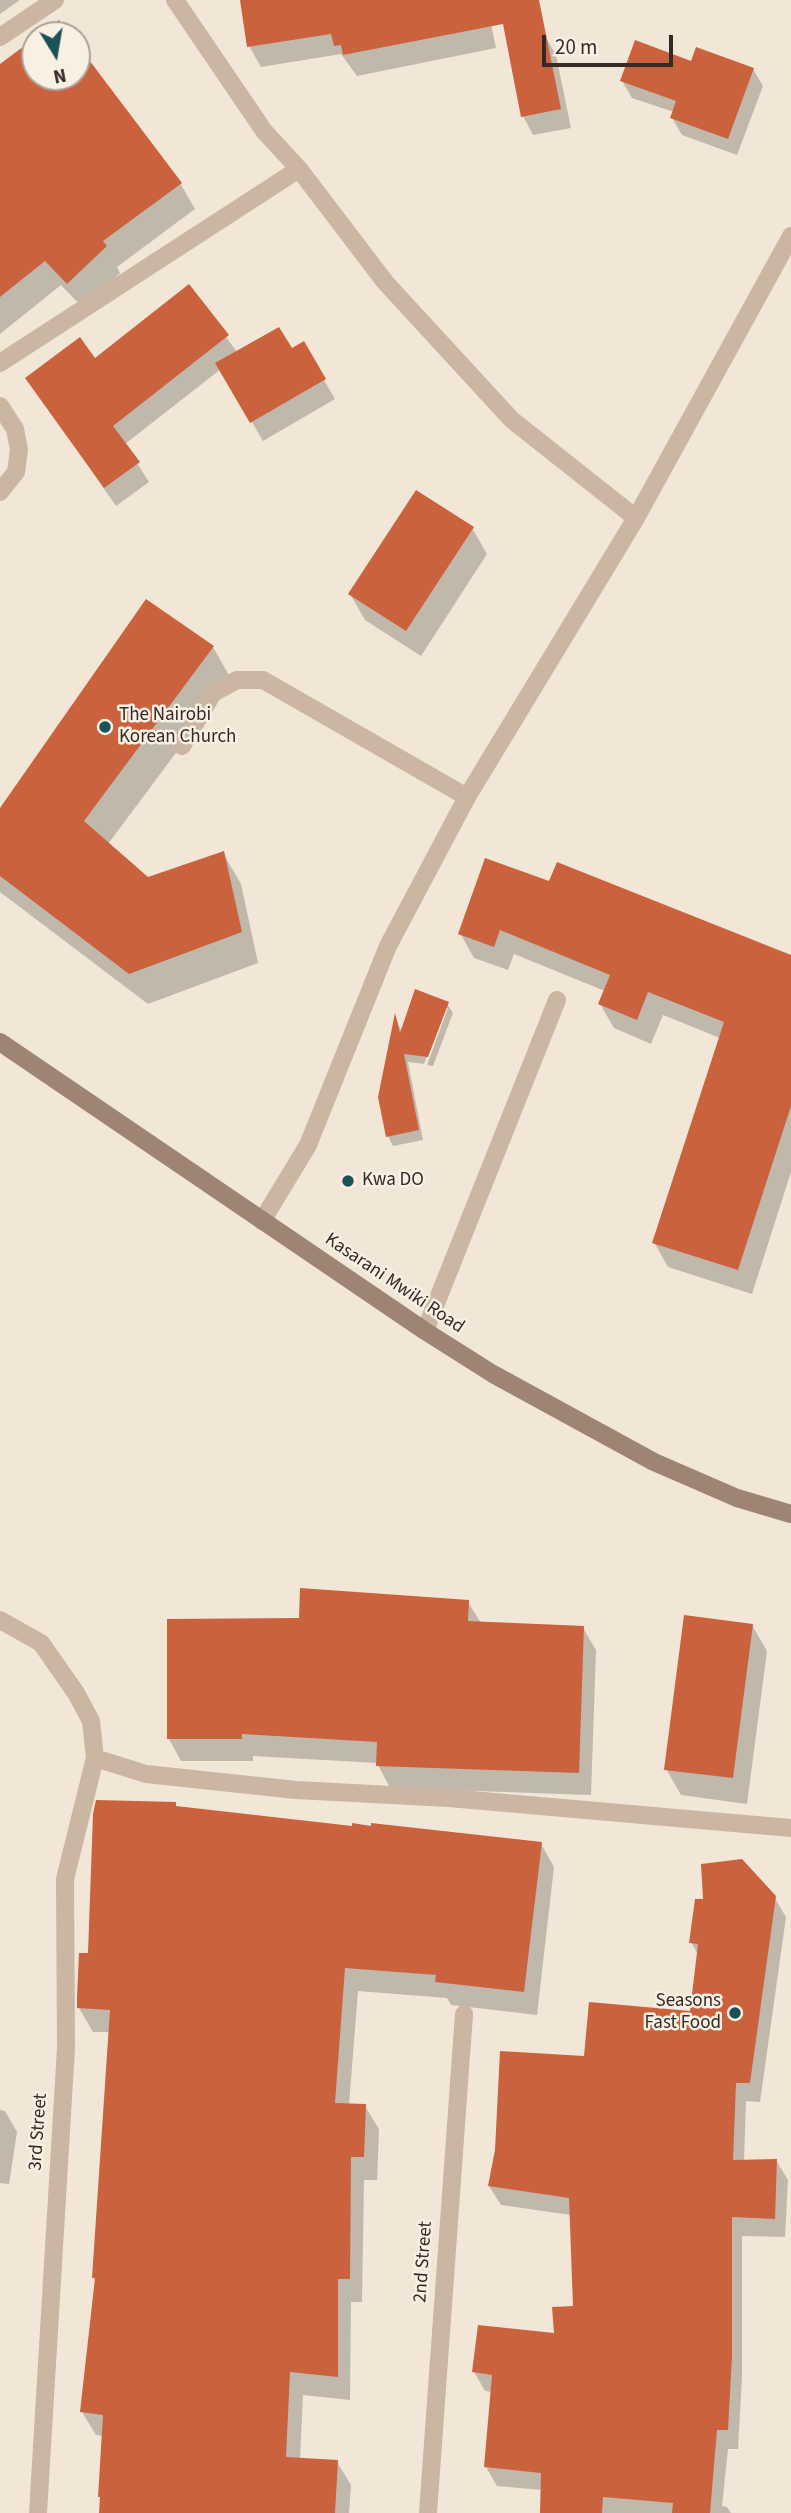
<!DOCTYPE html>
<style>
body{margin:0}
#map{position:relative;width:791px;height:2513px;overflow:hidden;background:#f2e6d7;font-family:"Source Sans 3",sans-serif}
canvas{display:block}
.north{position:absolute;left:21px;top:21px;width:70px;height:70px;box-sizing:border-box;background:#f9f0e4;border:2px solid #aba198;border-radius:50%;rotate:169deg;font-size:19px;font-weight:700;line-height:28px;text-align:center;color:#352a25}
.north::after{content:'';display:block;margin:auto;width:24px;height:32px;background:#1a5257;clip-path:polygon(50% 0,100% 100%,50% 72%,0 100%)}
.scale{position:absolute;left:542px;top:35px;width:131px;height:32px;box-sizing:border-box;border:4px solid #352a25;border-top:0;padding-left:9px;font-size:21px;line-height:24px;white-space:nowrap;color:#352a25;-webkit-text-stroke:5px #f9f0e4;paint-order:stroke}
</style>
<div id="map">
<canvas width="791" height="2513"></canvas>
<div class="north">N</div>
<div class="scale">20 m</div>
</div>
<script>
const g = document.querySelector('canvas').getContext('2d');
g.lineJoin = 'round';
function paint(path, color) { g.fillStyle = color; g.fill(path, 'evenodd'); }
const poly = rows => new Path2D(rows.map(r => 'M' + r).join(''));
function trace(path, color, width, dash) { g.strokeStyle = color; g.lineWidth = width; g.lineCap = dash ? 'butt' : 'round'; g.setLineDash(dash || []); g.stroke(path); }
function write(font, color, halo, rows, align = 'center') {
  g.font = font + ' "Source Sans 3",sans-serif'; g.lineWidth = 5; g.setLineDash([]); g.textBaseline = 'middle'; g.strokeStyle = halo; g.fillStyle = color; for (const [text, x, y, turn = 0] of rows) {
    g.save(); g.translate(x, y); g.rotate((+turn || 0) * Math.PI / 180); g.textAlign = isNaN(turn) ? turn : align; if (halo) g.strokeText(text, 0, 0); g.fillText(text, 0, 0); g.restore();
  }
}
paint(poly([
 [0,0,20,0,0,14],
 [242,0,486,0,496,48,357,76,341,54,261,67,249,46],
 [545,36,556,55,571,128,533,135,523,116],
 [35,40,35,77,77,77,77,47,180,183,195,209,117,267,120,273,83,308,61,285,0,334,0,66],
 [692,63,753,69,763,86,737,155,682,135,672,118,674,112,632,98,622,81],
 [189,287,237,352,291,351,303,344,335,399,263,441,221,369,125,444,149,482,116,506,27,378,95,360],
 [472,528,487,554,421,656,365,620,350,594],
 [146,602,213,647,231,679,108,844,148,879,223,853,241,884,258,963,148,1004,0,892,0,811],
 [486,861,791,962,791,1172,752,1294,668,1267,654,1242,720,1038,663,1015,651,1044,614,1028,600,1004,605,991,514,954,508,970,474,958,460,933],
 [447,1004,453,1013,433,1066,427,1065,448,1008,445,1008,424,1064,408,1062,423,1140,393,1146,388,1136,396,1018,402,1033],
 [468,1602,481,1623,583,1628,596,1650,591,1795,390,1788,377,1763,253,1756,253,1761,181,1761,169,1739,300,1620],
 [752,1625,767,1651,747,1804,681,1795,666,1769],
 [175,1804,177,1808,353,1828,541,1844,554,1867,537,2015,451,2005,447,1998,358,1991,349,2105,365,2106,379,2129,377,2180,364,2180,362,2302,351,2302,350,2400,303,2395,300,2460,337,2462,351,2485,349,2513,101,2513,104,2436,96,2435,82,2412,96,2282,93,2277,111,2032,93,2032,79,2008,89,1955],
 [774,1897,786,1917,760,2102,746,2101,744,2161,776,2160,788,2180,785,2237,742,2236,742,2377,738,2449,728,2449,722,2506,727,2507,731,2513,541,2513,542,2490,497,2486,486,2467,492,2392,485,2391,474,2372,555,2335,575,2308,571,2215,501,2205,489,2186,585,2058,691,2013,699,1956,691,1942],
 [0,2110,5,2111,17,2132,9,2184,0,2183]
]), '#0003');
paint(poly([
 [240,0,539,0,561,109,521,117,503,24,343,55,341,45,334,46,331,34,247,47],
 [59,20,70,35,39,35],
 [35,38,35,77,77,77,77,44,182,183,103,241,107,246,67,284,45,261,0,297,0,64],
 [635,40,691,61,696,47,754,68,728,139,670,118,676,101,620,81],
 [189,284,229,335,113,426,140,462,104,488,25,378,80,337,95,358],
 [279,327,292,348,304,341,326,379,250,423,215,363],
 [416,490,474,527,406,631,348,594],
 [146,599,214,646,84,821,148,877,224,851,242,932,129,974,0,876,0,808],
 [485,858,549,881,557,862,791,955,791,1106,738,1270,652,1243,724,1022,648,992,637,1020,598,1004,610,975,500,930,494,947,458,934],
 [415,989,449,1002,428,1057,404,1054,419,1130,386,1137,378,1097,395,1013,400,1033],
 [300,1588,469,1600,468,1621,584,1626,579,1773,376,1766,377,1742,242,1734,242,1739,167,1739,167,1619,299,1618],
 [684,1615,753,1624,733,1778,664,1770],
 [96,1800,176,1802,176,1806,352,1826,352,1823,371,1826,371,1823,542,1842,524,1992,435,1982,436,1975,345,1968,335,2103,366,2104,364,2157,351,2157,350,2279,338,2279,338,2377,290,2372,286,2457,338,2460,335,2513,99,2513,100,2497,98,2497,103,2415,80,2412,95,2278,92,2278,110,2010,77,2008,77,1997,79,1953,88,1953,93,1814],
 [742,1859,776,1896,750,2083,736,2083,733,2160,777,2159,775,2219,732,2217,732,2356,728,2430,717,2430,710,2513,672,2513,673,2503,603,2497,602,2513,540,2513,541,2473,484,2467,492,2375,472,2372,478,2325,554,2333,552,2307,573,2306,569,2198,488,2186,495,2150,500,2051,584,2056,589,2002,690,2011,698,1944,689,1943,695,1899,703,1899,701,1864]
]), '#ca623d');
trace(poly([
 [0,37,55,0],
 [0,363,299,169],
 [0,406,15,429,19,450,16,472,0,492],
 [182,746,213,693,237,680,263,680,467,797],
 [425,1331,557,1000]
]), '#cab6a3', 18);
trace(poly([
 [175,0,264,131,299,169,385,282,512,420,636,518],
 [262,1221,308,1145,388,946,467,797,636,518,791,236],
 [0,1620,41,1643,76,1693,91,1721,95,1758,146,1774,296,1790,449,1798,791,1828],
 [38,2513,66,2048,65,1879,95,1758],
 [428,2513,464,2014]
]), '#cab6a3', 18);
trace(poly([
 [0,1042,425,1331,493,1374,654,1462,737,1498,791,1514]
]), '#9d8475', 18);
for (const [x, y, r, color] of [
 [105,727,7,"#1a5257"],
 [348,1181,7,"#1a5257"],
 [735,2013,7,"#1a5257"]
]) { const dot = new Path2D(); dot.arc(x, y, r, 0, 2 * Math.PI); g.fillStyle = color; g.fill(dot); trace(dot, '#f9f0e4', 2.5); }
write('19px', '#352a25', '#f9f0e4', [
 ["The Nairobi",119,716],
 ["Korean Church",119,738],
 ["Kwa DO",362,1181],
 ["Seasons",721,2002,"right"],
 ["Fast Food",721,2024,"right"]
], 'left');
write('19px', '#352a25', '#f9f0e4', [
 ["Kasarani Mwiki Road",394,1284,34],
 ["3rd Street",39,2132,-86],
 ["2nd Street",424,2262,-86]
]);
</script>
